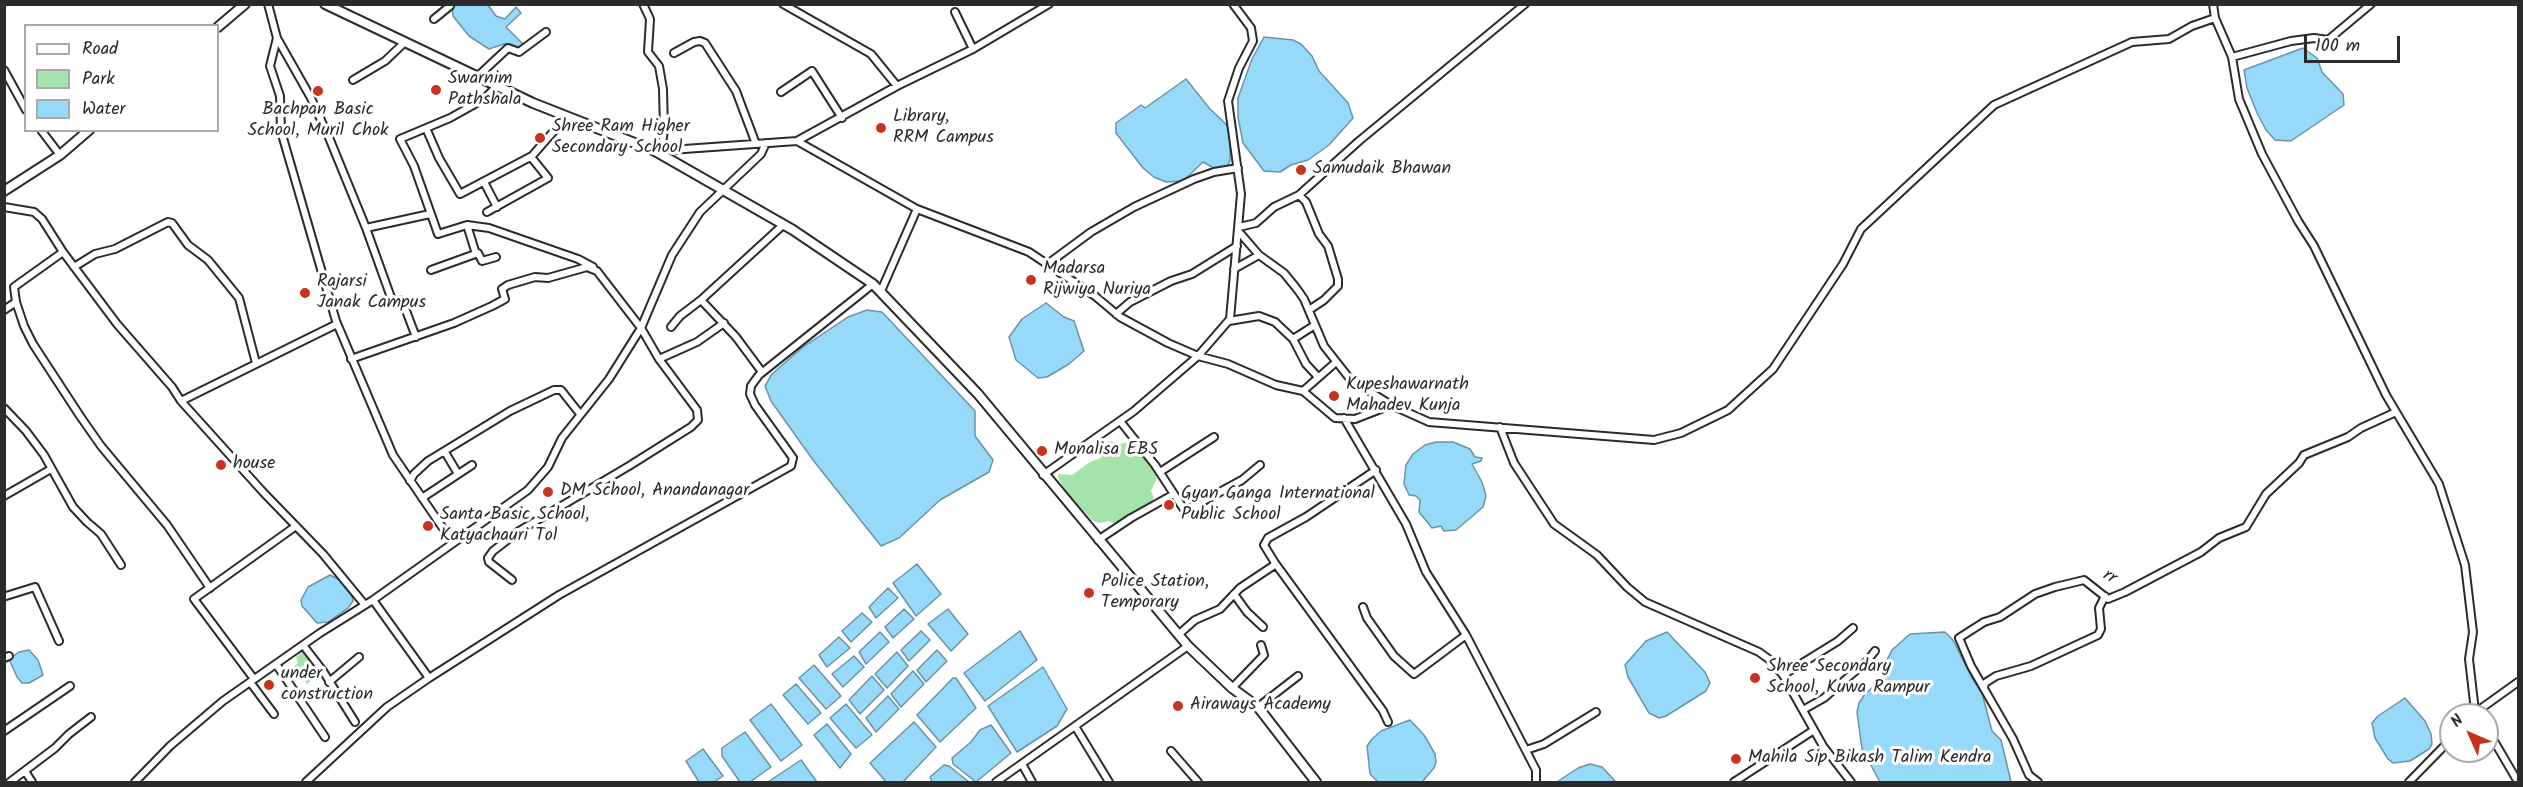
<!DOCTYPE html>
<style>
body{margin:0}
#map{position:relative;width:2523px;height:787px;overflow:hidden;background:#fff;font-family:Kalam,sans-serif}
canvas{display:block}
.frame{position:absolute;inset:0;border:6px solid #2b2b2b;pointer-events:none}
.legend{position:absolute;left:24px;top:24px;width:195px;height:108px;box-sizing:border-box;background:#fff;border:2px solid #aaa;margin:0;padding:8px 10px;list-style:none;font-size:18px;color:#2b2b2b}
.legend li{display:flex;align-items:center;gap:12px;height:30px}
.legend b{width:30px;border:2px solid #aaa}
.north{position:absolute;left:2439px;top:703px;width:60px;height:60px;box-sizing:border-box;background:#fff;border:2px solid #aaa;border-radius:50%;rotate:315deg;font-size:16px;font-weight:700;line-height:24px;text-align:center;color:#2b2b2b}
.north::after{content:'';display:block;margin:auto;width:21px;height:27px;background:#c8321e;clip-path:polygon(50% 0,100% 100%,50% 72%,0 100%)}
.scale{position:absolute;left:2304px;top:36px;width:96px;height:27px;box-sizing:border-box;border:3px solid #2b2b2b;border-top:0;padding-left:8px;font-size:18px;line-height:21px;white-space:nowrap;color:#2b2b2b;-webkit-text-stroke:4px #fff;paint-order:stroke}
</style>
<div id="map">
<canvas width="2523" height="787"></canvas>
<div class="frame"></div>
<ul class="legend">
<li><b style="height:8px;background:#fff"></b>Road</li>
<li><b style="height:16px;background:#a4e3ab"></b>Park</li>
<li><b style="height:16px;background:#96d9f8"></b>Water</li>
</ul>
<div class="north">N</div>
<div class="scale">100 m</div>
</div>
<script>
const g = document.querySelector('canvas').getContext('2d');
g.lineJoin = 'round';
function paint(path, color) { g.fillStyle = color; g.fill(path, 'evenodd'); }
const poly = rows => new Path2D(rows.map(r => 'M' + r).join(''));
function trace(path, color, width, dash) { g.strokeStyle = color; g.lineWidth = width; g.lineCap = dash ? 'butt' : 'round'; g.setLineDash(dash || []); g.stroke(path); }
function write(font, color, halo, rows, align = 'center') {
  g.font = font + ' Kalam,sans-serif'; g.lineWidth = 6; g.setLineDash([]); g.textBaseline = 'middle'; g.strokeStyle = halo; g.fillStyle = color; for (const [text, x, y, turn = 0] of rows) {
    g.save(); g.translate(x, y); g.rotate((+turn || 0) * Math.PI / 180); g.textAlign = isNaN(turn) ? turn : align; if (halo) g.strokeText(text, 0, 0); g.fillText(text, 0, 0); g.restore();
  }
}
paint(poly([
 [1109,441,1120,444,1129,442,1139,448,1151,464,1157,478,1151,491,1154,498,1152,502,1116,525,1109,521,1099,523,1093,521,1068,495,1058,478,1059,474,1072,475,1090,462,1101,458,1103,446],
 [305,649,323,671,307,684,293,667,298,663,296,657]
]), '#a4e3ab');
const water = poly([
 [452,5,488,5,496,16,505,19,516,7,521,13,506,27,525,46,517,50,513,46,504,44,489,49,469,36,453,16,452,5],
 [1264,37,1293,40,1301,44,1312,56,1319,71,1348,103,1353,118,1329,145,1308,160,1291,165,1280,172,1264,171,1243,143,1238,117,1238,98,1252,59,1264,37],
 [2303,48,2317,58,2322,72,2343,94,2344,105,2291,141,2275,140,2266,130,2257,113,2247,88,2244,70,2303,48],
 [1186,79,1210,109,1230,128,1230,161,1226,168,1219,171,1203,162,1183,181,1166,182,1154,177,1143,168,1116,133,1116,123,1141,105,1145,108,1186,79],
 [1046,303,1064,317,1074,321,1084,351,1069,364,1047,377,1038,378,1016,360,1009,337,1022,319,1046,303],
 [867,310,882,312,975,411,975,436,993,460,989,472,940,500,899,538,881,546,813,460,771,401,765,386,772,374,803,347,848,317,867,310],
 [1436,442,1453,442,1470,449,1475,457,1482,458,1481,461,1472,464,1482,482,1486,496,1483,507,1456,530,1444,531,1441,526,1432,528,1419,512,1420,500,1416,496,1409,495,1404,484,1406,465,1413,454,1425,445,1436,442],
 [917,564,941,594,916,616,893,583,917,564],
 [330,575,340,580,352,596,353,601,348,608,328,622,317,623,302,606,301,600,308,587,330,575],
 [888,588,898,598,876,618,869,607,888,588],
 [904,609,914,619,893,638,885,627,904,609],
 [948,609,968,634,951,651,928,624,948,609],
 [862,613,872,622,851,642,842,631,862,613],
 [921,631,930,640,909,661,901,650,921,631],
 [1020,631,1037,660,985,701,964,673,1020,631],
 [880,632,889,642,866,664,859,652,880,632],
 [1667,632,1705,672,1710,683,1706,691,1666,716,1659,718,1649,713,1628,677,1625,665,1646,641,1667,632],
 [1945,632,1953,640,1972,678,1982,693,1992,731,2001,740,2011,782,1880,782,1862,749,1857,712,1859,703,1865,694,1890,672,1887,660,1892,650,1910,634,1945,632],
 [839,637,850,648,827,667,819,655,839,637],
 [29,650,38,660,43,675,29,683,22,683,17,677,9,659,19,652,29,650],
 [937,650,947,661,926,682,917,670,937,650],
 [897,652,908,666,887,688,875,674,897,652],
 [854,656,864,667,843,687,832,674,854,656],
 [814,665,841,696,826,709,799,678,814,665],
 [1043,667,1067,709,1057,726,1017,752,988,706,1043,667],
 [913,671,924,684,901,707,891,694,913,671],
 [872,676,884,690,860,714,849,700,872,676],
 [953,678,956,678,976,708,940,742,917,715,953,678],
 [796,684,821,713,808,724,783,695,796,684],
 [888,696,899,709,876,732,866,718,888,696],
 [2405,698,2425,721,2431,734,2432,744,2429,749,2410,761,2393,763,2388,759,2375,738,2372,723,2378,716,2405,698],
 [771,704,802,745,781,761,750,720,771,704],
 [846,704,872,735,856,748,830,718,846,704],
 [1410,720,1424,735,1435,754,1436,762,1434,768,1422,782,1378,782,1370,774,1367,746,1372,739,1381,731,1410,720],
 [914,722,936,747,903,782,886,782,870,763,914,722],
 [827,724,851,754,840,768,814,735,827,724],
 [991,725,1011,753,976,782,953,764,952,758,971,742,980,730,991,725],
 [745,732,771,767,750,782,740,782,722,756,722,748,745,732],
 [703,749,723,776,714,782,699,782,686,761,703,749],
 [801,760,817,782,768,782,801,760],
 [1590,764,1602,767,1616,782,1557,782,1578,768,1590,764],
 [944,765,949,766,969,782,932,782,930,777,944,765]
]);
paint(water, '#96d9f8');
trace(water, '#6b93a6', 1.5);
const minor = poly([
 [268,4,277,38,270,66,280,96,281,131,336,321,393,455,453,543],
 [643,4,650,19,648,52,659,66,663,89,664,130,661,151],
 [783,4,871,54,897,86],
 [2213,4,2215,18,2232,57,2239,99,2262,154,2298,221,2314,246,2386,395,2439,484,2465,565,2473,632,2469,659,2475,711,2478,715],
 [955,12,973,49],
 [434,19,450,6,448,4],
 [277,38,311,98,330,140,366,228,393,303,402,300,416,337],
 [674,53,694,42,700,41,705,43,736,91,756,144],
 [2232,57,2291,41,2314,38,2328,40,2371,4],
 [4,70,26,110],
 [477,77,508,48,519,52,546,32],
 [353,80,385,61,405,42],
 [497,86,484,99,450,118,400,139,414,166,438,234,467,225,489,228,578,259,593,267],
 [781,92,812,71,842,118],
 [426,128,439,158,460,194,532,156,567,116],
 [41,130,60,155],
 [797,141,917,209,1029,252,1095,296,1120,317,1168,343,1198,356,1228,364,1276,385,1303,391,1335,418,1355,419,1391,405,1429,422,1654,440,1681,433,1728,410,1773,369,1843,264,1861,229,1994,105,2132,42,2169,39,2192,26,2215,18],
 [656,151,797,141,897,86,973,49,1049,4],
 [484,182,497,207],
 [1299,195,1306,202,1319,234,1328,246,1338,279,1338,286,1324,300,1309,310],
 [4,207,34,212,42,219,63,252,117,324,172,387,181,401],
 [487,212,548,178,531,157],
 [467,225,476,254],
 [1239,227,1256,223,1274,207,1299,195,1359,141,1525,4],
 [366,228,430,214],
 [1240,233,1259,255,1284,273,1297,289,1304,299,1324,346,1350,379,1391,405],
 [1049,263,1091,232,1134,207,1194,179,1214,172,1238,168],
 [74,267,95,254,115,249,168,222,172,223,188,245,208,260,239,298,256,363],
 [1234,269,1259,255],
 [431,270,478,253,482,261,496,257],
 [881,291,917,209],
 [701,300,736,337,762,372],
 [16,302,24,326,33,344,80,416,101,446,167,525,210,588],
 [4,310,16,302,14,287,63,252],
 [1116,314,1130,302,1171,281,1192,274,1237,246],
 [1229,321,1259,316,1275,322,1293,339,1315,325],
 [337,324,181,401,263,492,323,554,365,605],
 [671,327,680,316,701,300,783,225],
 [1293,339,1306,364,1318,377],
 [351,359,454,323,492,306,505,299,502,289,508,285,535,277,548,278,587,267,597,271,641,328,659,359,697,410,698,420,691,427,629,466,519,531,493,551,488,558,489,562,512,580],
 [659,359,697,342,724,323],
 [1303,391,1335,363],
 [4,408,26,431,44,455,73,507,87,522,101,534,121,565],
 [1344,418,1406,524,1426,572,1466,635,1536,770,1536,782],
 [1120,421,1155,465,1185,511,1242,480,1260,465],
 [1500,427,1514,463,1554,524,1597,555,1627,587,1645,602,1759,652,1770,660,1783,675,1823,746,1851,782],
 [445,452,458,474],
 [1160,472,1214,437],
 [1043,475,1134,411,1198,356,1230,319,1241,194,1228,101,1239,68,1253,41,1251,28,1233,4],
 [410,481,414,474,428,461,510,411,554,390,561,390,580,414],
 [4,496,51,469],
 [422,498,472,465],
 [1098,540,1131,518,1174,494],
 [1275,563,1383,711,1388,722],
 [1234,594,1247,612,1263,627],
 [6,596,35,587,59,641],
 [373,600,429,678],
 [1363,607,1367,618,1394,656,1414,674,1466,635],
 [1178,635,1195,620,1220,609,1240,588,1273,566,1275,563,1264,545,1268,538,1306,517,1376,470],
 [303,645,323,671,355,722],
 [4,658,9,656],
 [276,664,325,737],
 [1783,675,1838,641,1853,628],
 [254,679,194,599,296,526],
 [250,682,274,714],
 [329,682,359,657],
 [1232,688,1264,655,1261,645],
 [1984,688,1985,683,1996,676,2031,666,2098,635,2101,629,2099,608,2105,596],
 [1258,707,1298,676],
 [1803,710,1824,698,1867,661,1875,651],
 [2472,715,2518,682],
 [1075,726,1109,782],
 [2487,729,2518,782],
 [4,731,70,686],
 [1526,750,1544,744,1596,712],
 [1171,751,1198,782],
 [1022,764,1032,782],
 [25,771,32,782],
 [10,782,55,748,69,734,91,717],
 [135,782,170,746,223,701,320,633,373,600,528,490,548,467,562,438,609,379,641,328,672,255,700,212,761,154,766,143],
 [306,782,387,707,429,678,559,595,791,466,793,458,755,405,750,394,751,386,759,375,873,284],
 [996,782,1188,646],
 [1734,782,1814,730],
 [2038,782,2029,775,2013,739,1971,666,1959,638,1984,622,2000,617,2035,594,2055,587,2084,580,2108,599,2125,592,2201,552,2219,538,2246,527,2266,494,2299,463,2304,455,2348,437,2361,428,2396,412],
 [2409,782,2451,739]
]);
const major = poly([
 [325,4,533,103,655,151,793,230,873,284,978,394,1188,646,1232,688,1258,707,1316,782],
 [218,27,245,4],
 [4,191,60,155,89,130]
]);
trace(minor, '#2b2b2b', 10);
trace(major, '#2b2b2b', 12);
trace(minor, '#fff', 6);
trace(major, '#fff', 8);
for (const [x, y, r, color] of [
 [436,90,6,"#c8321e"],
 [318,91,6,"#c8321e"],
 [881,128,6,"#c8321e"],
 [540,138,6,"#c8321e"],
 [1301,170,6,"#c8321e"],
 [1031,280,6,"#c8321e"],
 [305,293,6,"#c8321e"],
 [1334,396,6,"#c8321e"],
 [1042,451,6,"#c8321e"],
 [221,465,6,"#c8321e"],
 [548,492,6,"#c8321e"],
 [1169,505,6,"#c8321e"],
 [428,526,6,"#c8321e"],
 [1089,593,6,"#c8321e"],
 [1755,678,6,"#c8321e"],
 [269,685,6,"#c8321e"],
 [1178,706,6,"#c8321e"],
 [1736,759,6,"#c8321e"]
]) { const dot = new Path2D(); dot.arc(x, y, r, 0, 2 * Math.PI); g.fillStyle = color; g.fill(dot); trace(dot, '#fff', 2); }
write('18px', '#2b2b2b', '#fff', [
 ["Swarnim",448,80],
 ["Pathshala",448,101],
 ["Bachpan Basic",318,111,"center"],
 ["School, Muril Chok",318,132,"center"],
 ["Library,",893,118],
 ["RRM Campus",893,139],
 ["Shree Ram Higher",552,128],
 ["Secondary School",552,149],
 ["Samudaik Bhawan",1313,170],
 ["Madarsa",1043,270],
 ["Rijwiya Nuriya",1043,291],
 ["Rajarsi",317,283],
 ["Janak Campus",317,304],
 ["Kupeshawarnath",1346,386],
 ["Mahadev Kunja",1346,407],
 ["Monalisa EBS",1054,451],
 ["house",233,465],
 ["DM School, Anandanagar",560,492],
 ["Gyan Ganga International",1181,495],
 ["Public School",1181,516],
 ["Santa Basic School,",440,516],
 ["Katyachauri Tol",440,537],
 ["Police Station,",1101,583],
 ["Temporary",1101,604],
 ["Shree Secondary",1767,668],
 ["School, Kuwa Rampur",1767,689],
 ["under",281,675],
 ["construction",281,696],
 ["Airaways Academy",1190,706],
 ["Mahila Sip Bikash Talim Kendra",1748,759]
], 'left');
write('18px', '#2b2b2b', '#fff', [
 ["rr",2109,578,32]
]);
</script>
